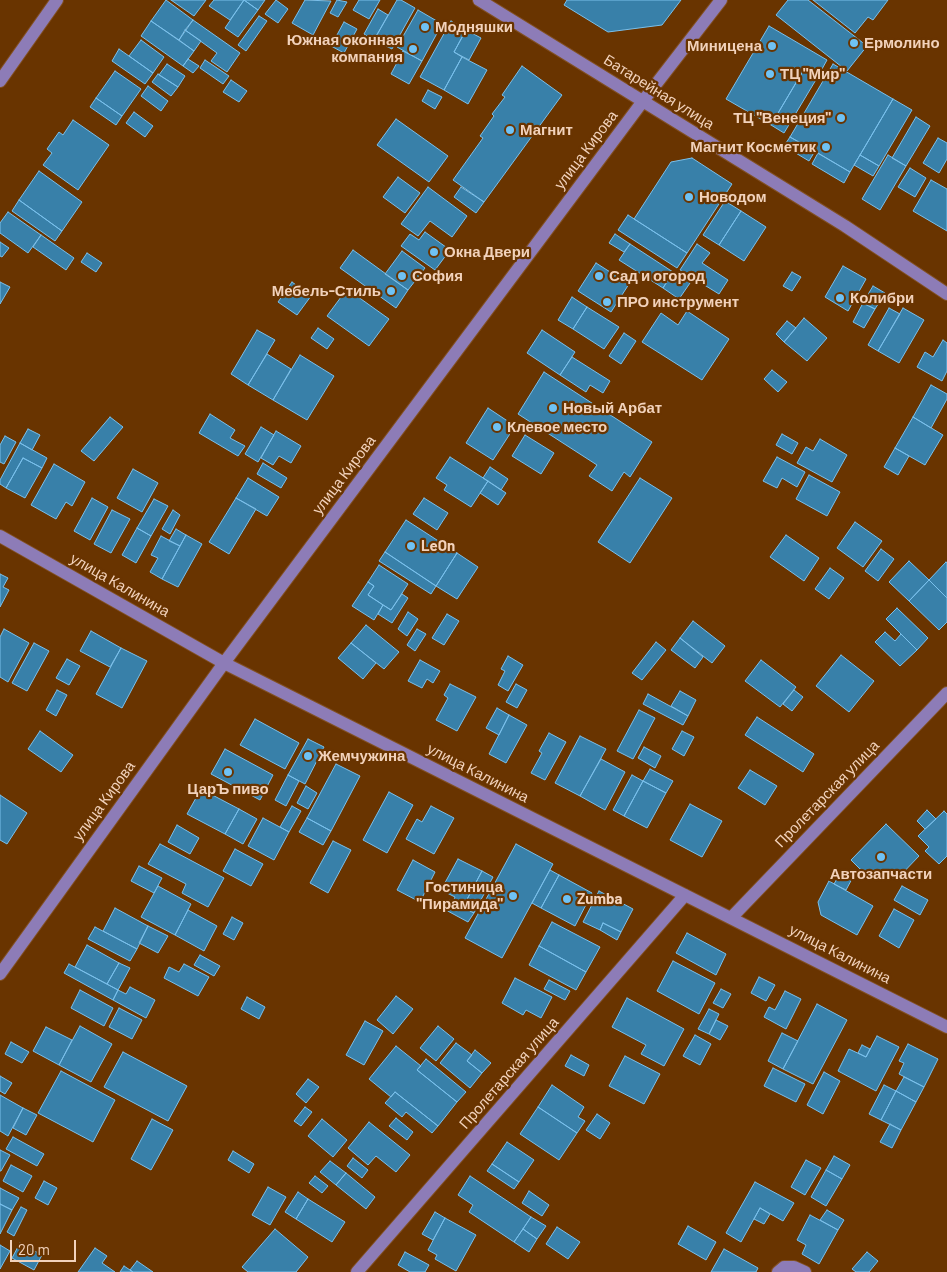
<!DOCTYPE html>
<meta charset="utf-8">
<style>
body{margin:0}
#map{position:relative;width:947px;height:1272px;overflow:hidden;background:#693400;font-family:Barlow,sans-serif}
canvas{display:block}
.scale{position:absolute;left:10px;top:1240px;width:66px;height:22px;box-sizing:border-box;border:2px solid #f2d2bb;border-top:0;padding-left:6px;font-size:15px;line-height:18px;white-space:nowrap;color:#f2d2bb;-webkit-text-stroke:4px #693400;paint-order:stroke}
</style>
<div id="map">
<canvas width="947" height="1272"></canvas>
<div class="scale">20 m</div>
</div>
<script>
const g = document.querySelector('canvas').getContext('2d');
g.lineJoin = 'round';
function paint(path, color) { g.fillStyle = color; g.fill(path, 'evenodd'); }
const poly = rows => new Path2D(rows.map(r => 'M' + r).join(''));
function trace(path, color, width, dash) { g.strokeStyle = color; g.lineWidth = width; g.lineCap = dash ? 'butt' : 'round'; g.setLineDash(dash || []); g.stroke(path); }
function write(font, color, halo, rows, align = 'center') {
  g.font = font + ' Barlow,sans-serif'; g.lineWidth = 4.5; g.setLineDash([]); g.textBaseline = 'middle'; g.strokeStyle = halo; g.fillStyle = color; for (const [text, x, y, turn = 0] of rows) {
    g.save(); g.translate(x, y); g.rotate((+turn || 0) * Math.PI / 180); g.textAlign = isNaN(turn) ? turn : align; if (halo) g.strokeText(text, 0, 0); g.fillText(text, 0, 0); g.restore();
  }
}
const building = poly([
 [166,0,193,20,179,40,151,21,166,0],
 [171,0,206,0,194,16,171,0],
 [214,0,265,0,258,10,244,0,230,20,209,6,214,0],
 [244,0,258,10,238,37,225,28,244,0],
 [276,0,288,9,278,23,265,14,276,0],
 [305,0,331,1,313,35,292,23,305,0],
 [337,0,347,2,338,17,330,13,337,0],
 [359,0,380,0,369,19,353,10,359,0],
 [397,0,401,0,415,8,392,49,374,40,397,0],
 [567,0,681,0,662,25,608,32,564,5,567,0],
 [788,0,808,0,867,46,847,71,776,15,788,0],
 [813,0,888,0,873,20,868,17,855,33,813,0],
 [378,9,388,15,374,40,364,34,378,9],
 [418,10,442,24,422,61,397,47,418,10],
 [259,16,267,21,246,51,238,45,259,16],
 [193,20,240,53,227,72,211,61,217,53,185,30,193,20],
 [151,21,194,51,183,66,141,36,151,21],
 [451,21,466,30,454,52,462,57,444,90,420,77,451,21],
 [344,22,357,29,344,53,331,46,344,22],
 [769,26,827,60,817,78,803,71,771,125,726,99,769,26],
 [185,30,201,41,194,51,179,40,185,30],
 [466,30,481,38,469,60,454,52,466,30],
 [141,40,164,57,153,73,129,56,141,40],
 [119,49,153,73,145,84,112,61,119,49],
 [403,51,422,61,409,84,391,74,403,51],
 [462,57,487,70,468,104,444,90,462,57],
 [188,59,199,66,193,73,183,66,188,59],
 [205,60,229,76,223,84,200,68,205,60],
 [167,64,185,76,178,87,159,75,167,64],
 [833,64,893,99,850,172,790,137,833,64],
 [522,66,562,95,484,202,453,180,483,138,480,136,494,116,492,114,505,97,502,95,522,66],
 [115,71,141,89,122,116,96,98,115,71],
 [803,71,817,78,784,133,771,125,803,71],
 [158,74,178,87,171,96,152,82,158,74],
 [231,80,247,91,239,102,223,92,231,80],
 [148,86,168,101,161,111,141,96,148,86],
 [428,90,442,97,435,109,422,101,428,90],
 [96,98,122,116,116,125,90,107,96,98],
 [893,99,912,110,879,166,860,155,893,99],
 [134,112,153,126,145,137,126,123,134,112],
 [916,117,930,126,906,166,892,158,916,117],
 [396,119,448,156,429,182,377,145,396,119],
 [73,120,109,145,78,190,43,165,52,153,47,149,59,132,63,135,73,120],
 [790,137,815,151,809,161,784,146,790,137],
 [938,138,947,143,947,159,939,173,923,163,938,138],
 [818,153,850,172,844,183,812,164,818,153],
 [860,155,879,166,873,176,854,165,860,155],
 [888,155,906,166,880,210,862,199,888,155],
 [692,158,732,184,687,253,634,219,671,162,692,158],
 [910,168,926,178,915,197,898,187,910,168],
 [39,171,82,202,62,231,19,200,39,171],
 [398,177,420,193,405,213,383,197,398,177],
 [931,180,947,189,947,231,913,211,931,180],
 [428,187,467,216,452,237,430,221,418,236,401,224,428,187],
 [461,187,484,202,476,213,454,197,461,187],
 [19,200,62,231,55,241,12,211,19,200],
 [725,201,741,211,719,245,703,235,725,201],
 [741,211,766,227,744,261,719,245,741,211],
 [8,212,41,235,28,253,0,233,0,223,8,212],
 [628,215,687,253,677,268,618,230,628,215],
 [425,232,450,250,435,270,401,246,410,234,419,240,425,232],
 [615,234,630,244,624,252,609,243,615,234],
 [41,235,74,258,66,270,33,247,41,235],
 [0,242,9,248,2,257,0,256,0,242],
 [630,244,673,272,663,288,619,260,630,244],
 [697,244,710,253,702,263,728,280,719,294,680,270,697,244],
 [353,250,408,290,396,308,340,268,353,250],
 [402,251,425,268,408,290,385,274,402,251],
 [87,253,102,263,96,272,81,262,87,253],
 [596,263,629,284,611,312,578,291,596,263],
 [843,266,866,279,848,311,825,297,843,266],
 [673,272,690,283,679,299,663,288,673,272],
 [792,272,801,277,792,291,783,286,792,272],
 [0,282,10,287,0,304,0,282],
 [292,282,311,296,297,315,278,302,292,282],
 [873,286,885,293,875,309,863,303,873,286],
 [347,289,389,319,369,346,327,316,347,289],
 [572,297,587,307,573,329,558,320,572,297],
 [863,303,875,309,864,328,853,322,863,303],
 [587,307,619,327,604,349,573,329,587,307],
 [889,308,900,314,878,351,868,345,889,308],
 [903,308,924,320,899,363,878,351,903,308],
 [687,311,729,339,702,380,642,342,661,313,678,325,687,311],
 [804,318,827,338,807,361,784,342,804,318],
 [787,321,796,328,784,342,776,334,787,321],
 [318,328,334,339,327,349,311,338,318,328],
 [257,330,275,340,248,385,231,374,257,330],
 [542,330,575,352,560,375,527,353,542,330],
 [624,333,636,341,621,364,609,356,624,333],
 [943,340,947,343,947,371,942,381,917,367,925,352,933,357,943,340],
 [267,354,291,369,273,400,248,385,267,354],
 [300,355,334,376,307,420,273,400,300,355],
 [572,357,610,381,603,393,590,385,586,392,560,375,572,357],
 [772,370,787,382,778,392,764,379,772,370],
 [544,372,652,442,630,477,624,472,612,491,589,476,597,465,518,414,544,372],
 [931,385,947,394,947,399,931,428,913,417,931,385],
 [488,408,515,426,493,460,466,443,488,408],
 [210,414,235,430,230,438,245,446,238,456,199,433,210,414],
 [110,417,123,427,94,461,81,451,110,417],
 [913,417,943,435,925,465,895,448,913,417],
 [261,427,274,435,258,462,245,454,261,427],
 [28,429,40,435,32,450,20,443,28,429],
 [276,431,301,446,291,463,279,456,273,465,261,458,276,431],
 [782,434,798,443,792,454,776,445,782,434],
 [525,435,554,453,541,474,512,456,525,435],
 [5,436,16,442,4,464,0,462,0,445,5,436],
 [820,439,847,455,832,482,797,463,806,447,813,451,820,439],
 [20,443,47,458,42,468,23,458,6,488,0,484,0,480,20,443],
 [895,448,909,456,898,475,884,467,895,448],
 [450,457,488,481,471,507,444,490,447,485,436,478,450,457],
 [777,457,805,472,797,487,782,478,777,488,763,481,777,457],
 [23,458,42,468,25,498,6,488,23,458],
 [263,463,287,478,281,488,257,474,263,463],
 [54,464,85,482,72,506,66,502,56,519,31,505,54,464],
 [490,467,508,479,501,490,483,478,490,467],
 [133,469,158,483,142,512,117,498,133,469],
 [809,475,840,492,827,516,796,499,809,475],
 [248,478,279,497,267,516,236,498,248,478],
 [640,478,672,498,630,563,598,542,640,478],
 [488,481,506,493,498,505,480,493,488,481],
 [92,498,108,507,90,540,74,531,92,498],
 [236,498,256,509,229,554,209,542,236,498],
 [424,498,448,513,437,530,413,514,424,498],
 [154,499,168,506,151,536,137,528,154,499],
 [112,510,130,519,111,553,94,544,112,510],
 [173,510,180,515,170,534,162,529,173,510],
 [406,520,457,553,436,586,385,552,406,520],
 [855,522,882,541,863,567,837,548,855,522],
 [137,528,151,536,136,563,122,555,137,528],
 [176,529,186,535,180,546,169,541,176,529],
 [186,535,202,544,178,587,162,579,186,535],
 [786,535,819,558,804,581,770,557,786,535],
 [161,536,180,546,162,579,150,572,158,558,151,555,161,536],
 [881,549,894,559,878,581,865,571,881,549],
 [385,552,436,586,431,594,379,561,385,552],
 [457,553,478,567,457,599,436,586,457,553],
 [909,561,929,580,909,601,889,582,909,561],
 [946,562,947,563,947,598,929,580,946,562],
 [379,565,408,584,391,610,368,595,374,586,368,582,379,565],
 [830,568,844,578,829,599,815,589,830,568],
 [0,574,8,578,3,587,9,590,0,607,0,574],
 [929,580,947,598,947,622,939,630,909,601,929,580],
 [368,582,374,586,368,595,383,605,374,620,352,606,368,582],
 [402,594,408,598,392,623,378,614,383,605,391,610,402,594],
 [897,608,928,638,917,650,886,619,897,608],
 [408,612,418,619,407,636,398,629,408,612],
 [447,614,459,621,444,645,432,638,447,614],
 [693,621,725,646,712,663,680,638,693,621],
 [366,625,399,652,384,669,351,643,366,625],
 [4,629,29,643,8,682,0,677,0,637,4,629],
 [417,629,426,634,415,651,407,645,417,629],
 [91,631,121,648,110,667,80,651,91,631],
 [885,632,895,641,901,634,917,650,900,666,875,642,885,632],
 [680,638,703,657,695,668,671,650,680,638],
 [656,642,666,650,642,680,632,673,656,642],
 [34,643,49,651,27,691,12,683,34,643],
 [351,643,376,663,363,679,338,658,351,643],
 [121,648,147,661,122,708,96,694,121,648],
 [841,655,874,681,849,712,816,686,841,655],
 [508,656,523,665,508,691,498,685,505,671,501,669,508,656],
 [67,659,80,666,69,685,56,678,67,659],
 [420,660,440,671,433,683,427,679,422,688,408,681,420,660],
 [761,660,796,687,780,707,745,681,761,660],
 [450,684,476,697,457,731,436,720,448,698,444,695,450,684],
 [516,684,527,690,517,708,506,702,516,684],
 [57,690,67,695,56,716,46,710,57,690],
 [794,690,803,697,792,711,783,704,794,690],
 [680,691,696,700,688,716,671,706,680,691],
 [648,694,688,716,683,725,643,704,648,694],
 [497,708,509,715,499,735,486,728,497,708],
 [639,710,655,718,633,759,617,751,639,710],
 [509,715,527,725,506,763,489,754,509,715],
 [757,717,814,754,803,772,745,735,757,717],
 [255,719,299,743,285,769,240,745,255,719],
 [40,731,73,755,61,772,28,749,40,731],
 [682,731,694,737,684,756,672,749,682,731],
 [549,733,566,742,545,780,531,773,542,753,539,751,549,733],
 [580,736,606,749,580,796,555,783,580,736],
 [308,739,324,747,305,784,288,775,308,739],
 [644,747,661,756,655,768,638,758,644,747],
 [225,749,273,775,260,800,211,774,225,749],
 [601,759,625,772,605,810,580,796,601,759],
 [336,764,360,776,331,831,307,818,336,764],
 [650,769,673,781,666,793,643,781,650,769],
 [750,770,777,786,765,805,738,788,750,770],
 [288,775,299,781,286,806,275,800,288,775],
 [632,775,643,781,624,816,613,810,632,775],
 [643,781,666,793,647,828,624,816,643,781],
 [306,786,317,793,308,809,297,803,306,786],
 [201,789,239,809,225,834,187,814,201,789],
 [389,792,413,805,387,853,363,840,389,792],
 [0,795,27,813,7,844,0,840,0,795],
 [690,804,722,821,702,857,670,840,690,804],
 [292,806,301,811,289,832,280,827,292,806],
 [431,806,454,818,434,854,406,839,417,819,422,822,431,806],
 [239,809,257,819,243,844,225,834,239,809],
 [927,810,936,819,925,829,917,821,927,810],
 [944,811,947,814,947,856,939,864,925,851,929,847,918,836,944,811],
 [263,818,289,832,274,860,248,846,263,818],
 [307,818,331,831,323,845,299,832,307,818],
 [886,824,919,856,897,879,860,869,851,860,886,824],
 [177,825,199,838,190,854,168,842,177,825],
 [333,841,351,850,328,893,310,883,333,841],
 [160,844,224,878,208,907,182,893,186,884,148,864,160,844],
 [516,844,553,864,502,958,465,938,516,844],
 [235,849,263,864,251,886,223,871,235,849],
 [458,859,482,871,463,907,453,902,455,897,441,890,458,859],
 [413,860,435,872,420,902,397,890,413,860],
 [139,866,162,878,154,893,131,881,139,866],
 [550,870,559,875,541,908,532,903,550,870],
 [842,870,853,877,846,890,834,884,842,870],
 [482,871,493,877,474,913,463,907,482,871],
 [559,875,592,893,575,926,541,908,559,875],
 [829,881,873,906,857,935,821,915,818,902,829,881],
 [158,886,191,904,175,935,141,917,158,886],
 [902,886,928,900,920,915,894,900,902,886],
 [599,891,633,909,621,932,603,923,600,930,583,922,599,891],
 [449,900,474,913,468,922,444,909,449,900],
 [115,908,148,926,137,949,103,931,115,908],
 [894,909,914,920,899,948,879,936,894,909],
 [188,910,217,926,204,951,175,935,188,910],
 [232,917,243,923,234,940,223,934,232,917],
 [552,922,600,947,586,972,539,946,552,922],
 [603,923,621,932,617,940,600,930,603,923],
 [148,926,168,936,158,953,139,943,148,926],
 [95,927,137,949,130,961,88,939,95,927],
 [687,933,726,954,716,975,676,953,687,933],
 [87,945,119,963,107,984,75,967,87,945],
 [539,946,586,972,576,990,529,965,539,946],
 [200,955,220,966,214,976,194,965,200,955],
 [673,961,715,983,699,1014,657,991,673,961],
 [119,963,130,968,118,990,107,984,119,963],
 [69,964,118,990,113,1000,64,973,69,964],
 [184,964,209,977,198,996,164,978,169,967,179,972,184,964],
 [759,977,775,985,766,1001,751,993,759,977],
 [515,978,552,997,541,1018,526,1010,523,1015,502,1003,515,978],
 [549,980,570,991,565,1000,544,989,549,980],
 [130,987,155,1000,146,1018,113,1000,118,990,126,994,130,987],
 [721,989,731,994,723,1008,713,1003,721,989],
 [80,990,113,1008,104,1026,71,1008,80,990],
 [785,991,801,999,786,1029,764,1017,769,1007,775,1010,785,991],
 [396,996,413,1009,393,1034,377,1020,396,996],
 [247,997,265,1007,259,1019,241,1009,247,997],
 [627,998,684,1029,664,1066,641,1054,646,1045,612,1027,627,998],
 [817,1004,847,1020,813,1084,783,1069,817,1004],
 [119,1008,142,1020,132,1039,109,1027,119,1008],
 [709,1009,719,1014,709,1034,698,1029,709,1009],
 [716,1020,728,1026,720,1040,709,1034,716,1020],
 [365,1021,383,1031,364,1065,346,1055,365,1021],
 [80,1026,112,1044,91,1082,59,1065,80,1026],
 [438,1026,454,1039,436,1061,420,1048,438,1026],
 [46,1027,72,1040,59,1065,33,1051,46,1027],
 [782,1033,798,1041,783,1069,768,1061,782,1033],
 [695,1035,711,1044,700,1065,683,1056,695,1035],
 [877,1036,899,1047,876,1091,838,1071,849,1049,866,1057,877,1036],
 [11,1042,29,1052,22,1063,5,1054,11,1042],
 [456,1043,472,1055,467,1061,482,1073,470,1088,440,1063,456,1043],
 [908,1044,938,1059,924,1087,899,1074,904,1063,899,1061,908,1044],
 [862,1045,870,1049,866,1057,858,1053,862,1045],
 [396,1046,421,1066,417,1070,457,1102,438,1126,395,1092,391,1097,369,1079,396,1046],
 [475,1050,491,1063,482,1073,467,1061,475,1050],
 [123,1052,187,1086,168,1121,104,1087,123,1052],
 [571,1055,589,1065,584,1076,565,1066,571,1055],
 [625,1056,660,1074,644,1104,609,1086,625,1056],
 [426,1059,466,1092,457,1102,417,1070,426,1059],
 [773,1068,805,1084,796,1102,764,1086,773,1068],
 [61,1071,115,1100,93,1142,38,1113,61,1071],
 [824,1072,840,1081,823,1114,807,1105,824,1072],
 [0,1076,12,1083,5,1094,0,1091,0,1076],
 [904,1077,924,1087,916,1102,896,1091,904,1077],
 [308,1079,319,1087,306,1103,296,1094,308,1079],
 [552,1085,584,1107,578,1117,585,1121,577,1133,538,1107,552,1085],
 [884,1085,896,1091,881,1120,869,1114,884,1085],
 [896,1091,916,1102,901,1130,881,1120,896,1091],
 [395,1092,438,1126,432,1133,406,1112,402,1117,385,1103,395,1092],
 [0,1095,23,1108,8,1136,0,1131,0,1095],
 [305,1107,312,1112,301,1126,294,1121,305,1107],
 [538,1107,577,1133,559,1160,520,1134,538,1107],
 [23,1108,37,1115,26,1135,13,1128,23,1108],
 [597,1114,610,1123,600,1139,586,1130,597,1114],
 [396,1118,413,1132,407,1140,389,1126,396,1118],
 [152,1119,173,1130,151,1170,131,1159,152,1119],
 [322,1119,347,1140,333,1157,308,1136,322,1119],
 [369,1122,410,1155,396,1172,376,1156,368,1165,348,1148,369,1122],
 [890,1124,901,1130,892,1148,880,1142,890,1124],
 [13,1137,44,1154,37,1166,6,1149,13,1137],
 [507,1142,534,1160,519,1182,492,1164,507,1142],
 [0,1150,10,1155,1,1171,0,1171,0,1150],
 [233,1151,254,1164,249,1173,228,1160,233,1151],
 [834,1156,850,1165,842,1179,826,1170,834,1156],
 [353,1158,368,1170,362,1178,347,1166,353,1158],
 [806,1160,821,1168,805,1195,791,1187,806,1160],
 [330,1161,346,1173,336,1185,320,1172,330,1161],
 [492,1164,519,1182,514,1189,487,1171,492,1164],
 [11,1165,32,1176,23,1192,3,1181,11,1165],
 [826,1170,842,1179,826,1206,811,1197,826,1170],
 [346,1173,375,1197,366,1209,336,1185,346,1173],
 [315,1176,328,1186,322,1193,309,1183,315,1176],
 [470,1176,531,1217,514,1242,469,1212,473,1205,458,1195,470,1176],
 [44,1181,57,1188,48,1205,35,1198,44,1181],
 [755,1182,794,1203,783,1221,760,1208,741,1242,726,1233,755,1182],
 [268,1187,286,1197,270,1225,252,1215,268,1187],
 [0,1188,19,1198,12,1210,0,1204,0,1188],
 [529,1191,549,1205,542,1216,522,1203,529,1191],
 [298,1192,308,1199,296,1219,285,1212,298,1192],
 [308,1199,345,1222,332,1242,296,1219,308,1199],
 [0,1204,12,1210,0,1234,0,1204],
 [21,1207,27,1210,14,1236,7,1232,21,1207],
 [760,1208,770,1214,764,1224,754,1219,760,1208],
 [827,1210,844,1220,838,1230,820,1220,827,1210],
 [435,1212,445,1218,433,1240,422,1234,435,1212],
 [810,1215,838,1230,819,1264,802,1254,806,1245,797,1240,810,1215],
 [531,1217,546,1226,537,1239,523,1229,531,1217],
 [445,1218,476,1235,456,1271,435,1259,437,1255,428,1250,445,1218],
 [688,1226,716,1242,706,1260,678,1244,688,1226],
 [557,1227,580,1242,568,1259,546,1244,557,1227],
 [275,1229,308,1257,296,1272,248,1272,242,1267,275,1229],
 [523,1229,537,1239,529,1252,514,1242,523,1229],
 [20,1243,42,1255,34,1270,12,1258,20,1243],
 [0,1245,10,1251,0,1269,0,1245],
 [95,1248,107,1256,102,1263,115,1272,78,1272,95,1248],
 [724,1249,758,1268,756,1272,711,1272,724,1249],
 [405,1252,429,1265,425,1272,410,1272,398,1265,405,1252],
 [867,1252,878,1261,869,1272,856,1272,852,1269,867,1252],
 [137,1261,153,1272,133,1272,130,1270,137,1261],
 [124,1266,133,1272,120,1272,124,1266]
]);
paint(building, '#3880a9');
trace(building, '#79c0ec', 1);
const minor = poly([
 [479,0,845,226,947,294],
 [0,81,57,0],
 [0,536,224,663,947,1027],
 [731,918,947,693],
 [0,974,224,663,643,101,721,0],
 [357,1272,685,895],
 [778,1272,784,1267,794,1267,805,1272]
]);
trace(minor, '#825022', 14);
trace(minor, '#8d7cb7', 12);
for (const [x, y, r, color] of [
 [425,27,5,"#6fc2f4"],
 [854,43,5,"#6fc2f4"],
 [772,46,5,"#6fc2f4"],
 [413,49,5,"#6fc2f4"],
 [770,74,5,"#6fc2f4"],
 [841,118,5,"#6fc2f4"],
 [510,130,5,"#6fc2f4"],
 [826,147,5,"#6fc2f4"],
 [689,197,5,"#6fc2f4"],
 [434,252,5,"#6fc2f4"],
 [402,276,5,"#6fc2f4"],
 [599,276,5,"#6fc2f4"],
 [391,291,5,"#6fc2f4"],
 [840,298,5,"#6fc2f4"],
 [607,302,5,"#6fc2f4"],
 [553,408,5,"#6fc2f4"],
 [497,427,5,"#6fc2f4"],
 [411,546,5,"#6fc2f4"],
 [308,756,5,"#6fc2f4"],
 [228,772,5,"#6fc2f4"],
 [881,857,5,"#6fc2f4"],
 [513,896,5,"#6fc2f4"],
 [567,899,5,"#6fc2f4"]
]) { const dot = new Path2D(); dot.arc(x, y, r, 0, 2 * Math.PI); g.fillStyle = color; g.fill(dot); trace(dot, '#693400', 2); }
write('bold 15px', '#f2d2bb', '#693400', [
 ["Модняшки",435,27],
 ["Южная оконная",403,40,"right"],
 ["компания",403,57,"right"],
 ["Ермолино",864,43],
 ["Миницена",762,46,"right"],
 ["ТЦ \"Мир\"",780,74],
 ["ТЦ \"Венеция\"",831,118,"right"],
 ["Магнит",520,130],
 ["Магнит Косметик",816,147,"right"],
 ["Новодом",699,197],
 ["Окна Двери",444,252],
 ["София",412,276],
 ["Сад и огород",609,276],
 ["Мебель-Стиль",381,291,"right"],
 ["Колибри",850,298],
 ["ПРО инструмент",617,302],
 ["Новый Арбат",563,408],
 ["Клевое место",507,427],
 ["LeOn",421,546],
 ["Жемчужина",318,756],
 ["ЦарЪ пиво",228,789,"center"],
 ["Автозапчасти",881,874,"center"],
 ["Гостиница",503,887,"right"],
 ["\"Пирамида\"",503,904,"right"],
 ["Zumba",577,899]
], 'left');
write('15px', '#f2d2bb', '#693400', [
 ["Батарейная улица",659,92,32],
 ["улица Кирова",586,150,-53],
 ["улица Кирова",344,475,-53],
 ["улица Калинина",120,585,30],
 ["улица Калинина",478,773,27],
 ["Пролетарская улица",827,794,-46],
 ["улица Кирова",104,801,-54],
 ["улица Калинина",840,954,27],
 ["Пролетарская улица",509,1073,-49]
]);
</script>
